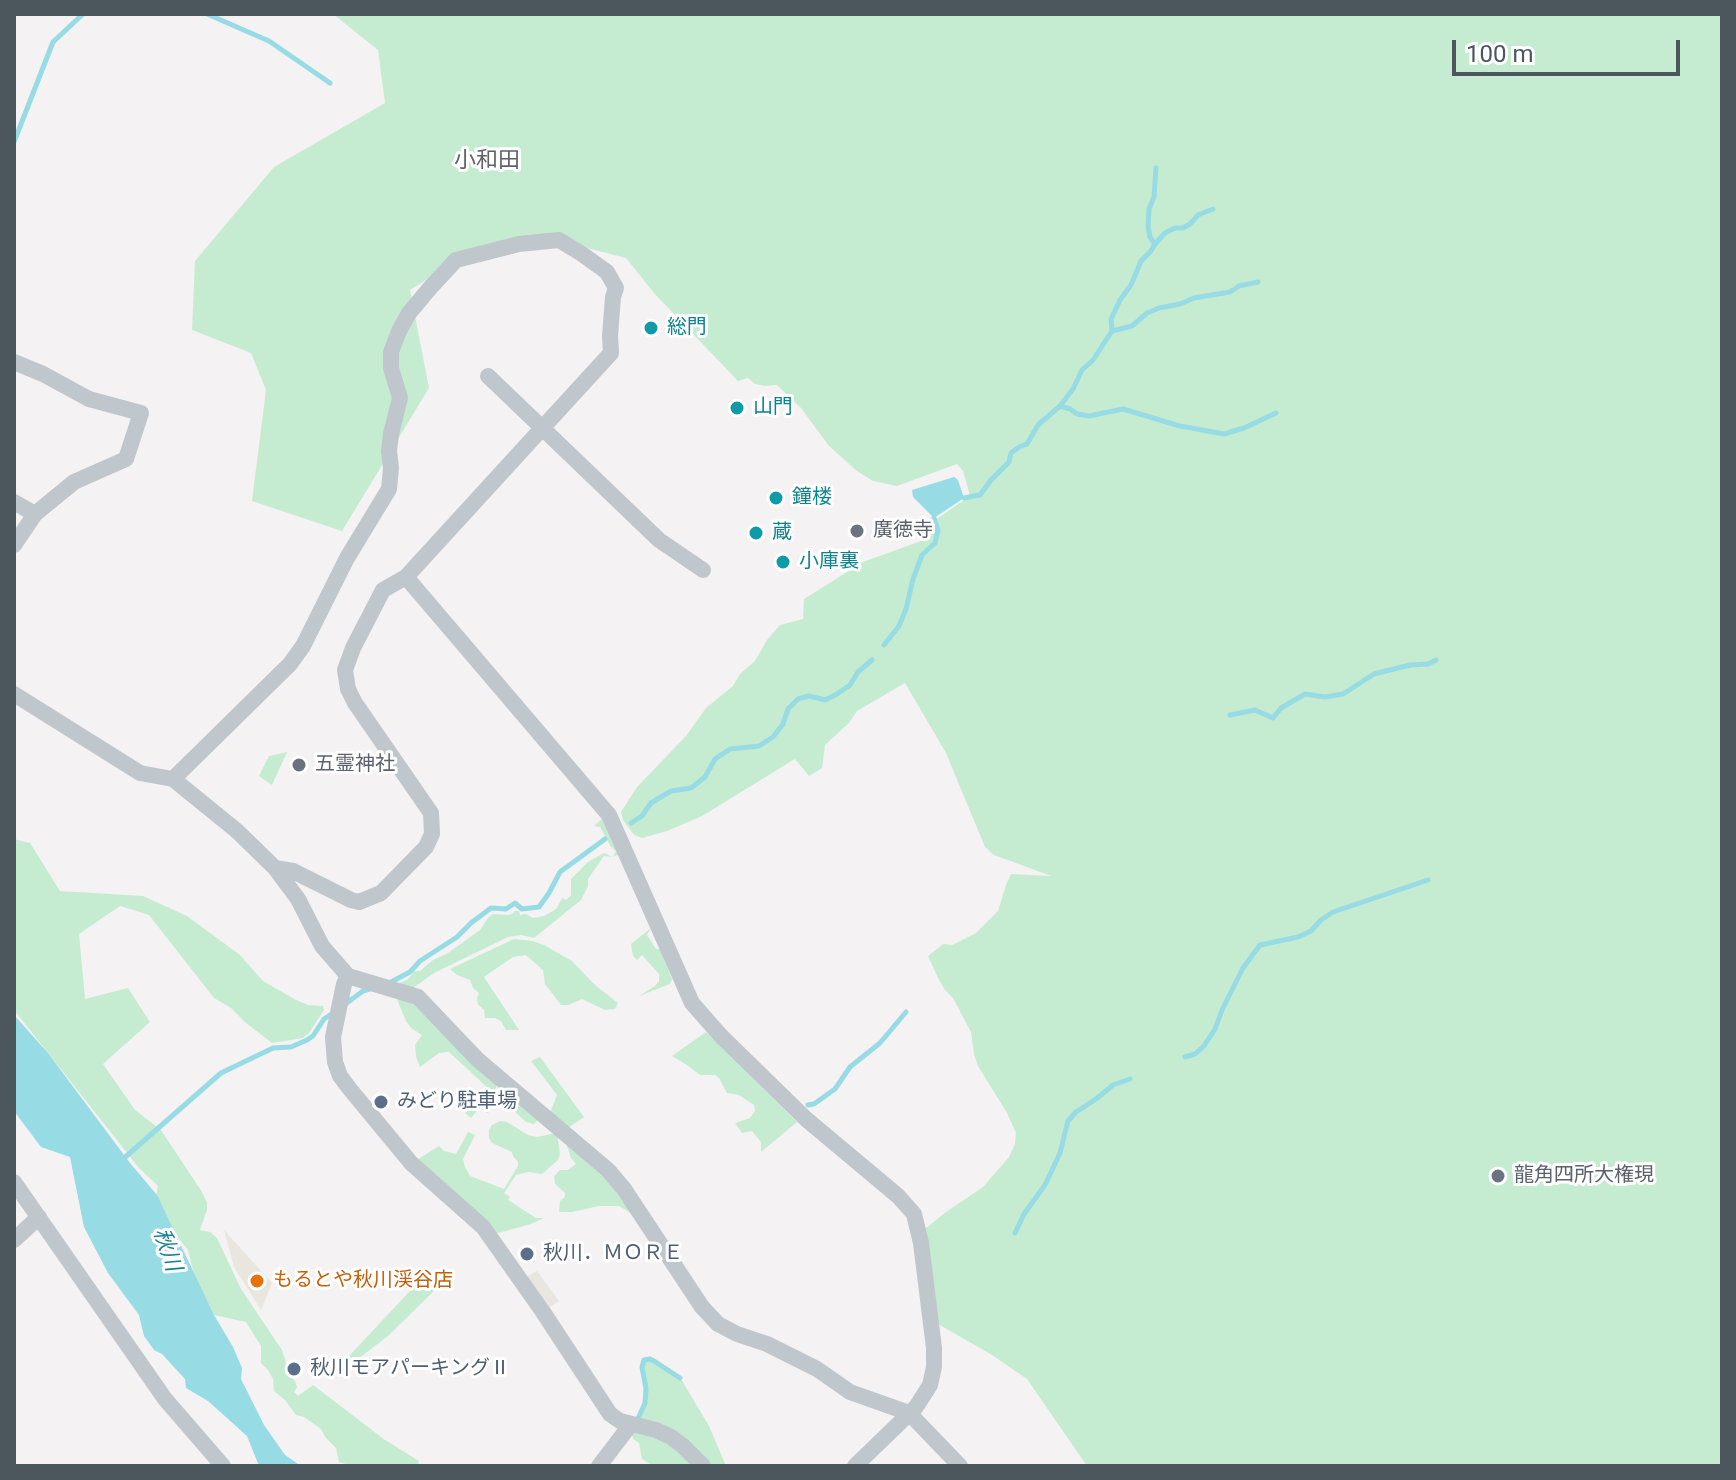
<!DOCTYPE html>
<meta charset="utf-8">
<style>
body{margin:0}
#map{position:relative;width:1736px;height:1480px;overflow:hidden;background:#f4f2f2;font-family:Roboto,sans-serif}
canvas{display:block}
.frame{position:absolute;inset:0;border:16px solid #4b565d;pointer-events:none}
.scale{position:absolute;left:1452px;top:40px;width:228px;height:36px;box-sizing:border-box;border:4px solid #4b565d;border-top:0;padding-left:10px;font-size:24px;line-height:28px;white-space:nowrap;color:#4b565d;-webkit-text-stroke:6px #fff;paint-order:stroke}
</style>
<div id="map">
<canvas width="1736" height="1480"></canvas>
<div class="frame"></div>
<div class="scale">100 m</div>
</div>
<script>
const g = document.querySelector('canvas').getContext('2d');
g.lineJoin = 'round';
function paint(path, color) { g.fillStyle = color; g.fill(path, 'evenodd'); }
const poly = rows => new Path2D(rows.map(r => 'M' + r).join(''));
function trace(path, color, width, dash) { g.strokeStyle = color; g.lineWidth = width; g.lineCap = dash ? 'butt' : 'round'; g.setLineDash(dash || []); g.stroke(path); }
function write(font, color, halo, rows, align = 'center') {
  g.font = font + ' Roboto,"Noto Sans JP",sans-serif'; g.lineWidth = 6; g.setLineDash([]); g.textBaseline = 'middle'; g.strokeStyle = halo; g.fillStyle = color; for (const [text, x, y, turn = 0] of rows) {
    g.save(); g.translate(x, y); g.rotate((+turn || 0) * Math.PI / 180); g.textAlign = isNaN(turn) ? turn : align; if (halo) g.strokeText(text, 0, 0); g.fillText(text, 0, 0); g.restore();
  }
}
paint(poly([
 [224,1230,272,1283,261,1310,234,1267],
 [537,1271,559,1301,545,1310,523,1279]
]), '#e9e6e0');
paint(poly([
 [333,14,1722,14,1722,1466,1087,1466,1027,1379,992,1355,938,1324,925,1229,946,1212,983,1187,1009,1157,1015,1144,1016,1133,1007,1113,978,1066,974,1054,971,1032,953,998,945,990,939,980,928,956,943,944,952,945,976,933,998,911,1006,885,1011,874,1051,876,994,855,985,847,946,753,905,683,857,711,849,723,825,745,822,768,809,776,795,759,702,816,667,831,642,838,634,835,623,820,621,812,637,787,686,736,706,708,733,686,740,674,755,661,767,640,780,625,803,619,804,599,863,562,921,541,934,521,970,496,963,471,957,464,897,486,873,481,857,471,829,446,801,408,777,385,765,386,755,384,748,378,738,381,654,293,626,258,537,235,473,250,410,290,429,388,342,531,252,501,266,390,251,353,192,330,195,261,274,167,385,103,378,50],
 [287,752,272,785,259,776,269,756],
 [602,819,608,827,620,854,613,857,604,856,588,879,588,886,581,900,534,938,521,935,508,937,434,973,413,988,396,984,407,980,415,971,420,971,433,960,448,953,480,930,488,918,493,914,509,915,512,914,515,911,519,911,520,915,526,914,533,918,544,916,553,911,557,908,562,898,566,900,571,895,571,879,588,862,604,853,613,857,616,851,611,847,600,827,594,826],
 [14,839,30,843,60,891,143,896,187,916,240,955,263,981,296,1000,308,1005,323,1006,324,1010,309,1033,303,1038,272,1043,246,1023,231,1008,214,998,149,915,120,906,79,934,85,999,128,988,150,1022,103,1064,135,1110,161,1130,202,1192,207,1203,207,1210,200,1230,210,1232,217,1238,241,1289,282,1350,287,1366,286,1371,295,1381,297,1387,294,1392,298,1396,313,1385,385,1440,419,1461,418,1463,421,1466,353,1466,339,1462,336,1448,325,1437,321,1429,304,1417,296,1415,285,1400,274,1391,273,1379,268,1370,261,1363,261,1346,246,1322,214,1315,195,1278,188,1250,164,1221,155,1203,158,1186,139,1168,14,1010],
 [651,928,647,935,656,949,660,949,672,979,670,984,639,996,655,986,659,981,659,974,642,955,637,960,633,956,631,944],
 [514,939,533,941,544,945,572,961,595,985,618,1003,615,1009,605,1010,582,999,569,1005,561,1005,545,984,543,970,526,955,513,957,484,977,519,1030,506,1030,501,1021,495,1018,485,1018,484,1010,478,1004,477,998,479,993,473,988,470,980,457,975,450,969],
 [396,997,407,997,497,1083,496,1088,471,1118,465,1113,489,1089,449,1052,439,1053,420,1067,416,1057,415,1045,422,1035,411,1028,406,1021],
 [706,1032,797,1122,761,1152,761,1142,752,1131,742,1133,735,1123,750,1118,755,1111,754,1105,739,1095,727,1093,719,1078,715,1075,700,1075,687,1065,672,1056],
 [540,1057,584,1117,568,1128,550,1113,557,1095,531,1061],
 [505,1089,539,1118,536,1122,534,1124,526,1122,500,1098,488,1113,482,1110,499,1091],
 [500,1121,507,1122,528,1135,537,1137,557,1133,560,1154,558,1160,542,1174,528,1172,516,1175,504,1193,510,1197,508,1200,536,1218,544,1218,531,1224,498,1233,492,1233,415,1161,439,1146,444,1151,456,1154,468,1132,475,1135,463,1159,465,1167,470,1176,504,1189,518,1166,518,1162,513,1156,512,1152,492,1143,489,1138,489,1130,492,1125],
 [566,1143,596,1165,638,1221,629,1212,619,1206,599,1206,572,1212,559,1212,560,1201,565,1197,565,1193,555,1184,554,1176,560,1170,568,1170,576,1164,571,1158],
 [424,1276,438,1287,388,1336,333,1378,335,1371],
 [648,1360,681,1379,709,1426,726,1466,707,1466,637,1422,646,1402,647,1384,643,1366,644,1363],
 [631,1429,657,1434,697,1466,653,1466,642,1459,639,1443,633,1439]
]), '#c5ecd1');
paint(poly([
 [954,477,958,480,964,498,934,518,913,497,912,490],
 [14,1015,48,1053,130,1163,157,1195,214,1315,233,1347,242,1368,241,1379,264,1425,285,1455,301,1466,259,1466,247,1436,208,1401,186,1388,185,1379,162,1354,154,1350,144,1336,139,1315,108,1273,84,1227,70,1157,41,1147,14,1111]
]), '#97dbe4');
trace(poly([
 [207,14,269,41,330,83],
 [14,142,53,42,83,14],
 [1155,244,1165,233,1175,228,1183,228,1190,224,1198,215,1213,209],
 [1112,331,1132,326,1147,313,1159,308,1180,304,1194,298,1230,292,1239,286,1258,282],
 [1060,406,1070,409,1077,414,1089,416,1123,409,1180,426,1224,434,1244,428,1276,413],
 [964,498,980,495,991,480,1009,462,1011,453,1019,447,1027,444,1038,425,1060,406,1073,389,1082,370,1093,360,1112,331,1111,319,1120,300,1131,285,1141,261,1151,251,1155,244,1150,237,1148,227,1149,209,1154,197,1156,168],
 [884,645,899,626,906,609,913,579,922,555,935,543,938,530,934,518],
 [1230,715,1255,710,1273,718,1281,708,1305,694,1325,697,1343,694,1374,674,1410,665,1428,664,1436,660],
 [631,823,642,816,651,803,671,791,691,788,705,777,715,759,730,749,759,746,773,737,783,724,788,709,798,699,809,696,825,700,837,694,850,685,858,672,872,660],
 [387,984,410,972,420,961,457,937,471,923,491,908,506,909,515,903,522,909,539,907,549,893,560,872,605,839],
 [344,1005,363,991,373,988],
 [1185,1057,1195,1054,1204,1046,1215,1029,1222,1010,1243,968,1260,945,1298,937,1311,931,1321,920,1333,912,1428,880],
 [808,1105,814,1104,835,1089,850,1067,880,1043,906,1012],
 [123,1159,221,1073,273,1048,291,1047,307,1040,313,1036,324,1019,333,1013],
 [1015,1233,1024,1214,1045,1185,1060,1153,1068,1121,1076,1112,1096,1099,1113,1085,1130,1079],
 [637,1421,645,1403,646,1389,642,1367,644,1360,650,1359,654,1361,680,1378]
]), '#97dbe4', 5);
trace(poly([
 [14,362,43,374,89,399,141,413,126,459,74,482,35,514,14,545],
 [488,376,659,540,703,570],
 [14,502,35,514],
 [406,577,609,815,692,1003,721,1036,806,1119,898,1196,914,1214,921,1243,934,1348,934,1367,930,1385,916,1407,855,1466],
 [14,694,140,773,173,779,237,831,275,868,298,899,322,946,348,976,418,997,477,1059,608,1170,624,1189,702,1307,718,1324,737,1334,767,1344,817,1369,850,1392,909,1413,960,1466],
 [173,779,290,664,303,646,347,558,389,489,391,468,389,451,391,434,400,398,391,368,391,352,399,331,409,313,430,288,456,260,519,244,559,240,582,254,607,272,616,288,613,297,610,336,611,353,406,577,383,590,353,648,345,670,348,689,355,703,431,813,432,834,426,847,381,893,359,902,351,900,293,871,275,868],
 [348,976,344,984,333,1037,335,1062,340,1076,349,1088,411,1163,483,1227,543,1312,610,1414,620,1421,656,1430,671,1437,683,1446,703,1466],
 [14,1182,165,1399,223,1466],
 [14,1240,39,1217],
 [599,1466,631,1424]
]), '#bfc7cc', 16);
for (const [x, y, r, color] of [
 [651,328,8,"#0f9aa8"],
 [737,408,8,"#0f9aa8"],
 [776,498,8,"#0f9aa8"],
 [857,531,8,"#6b7280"],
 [756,533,8,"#0f9aa8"],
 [783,562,8,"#0f9aa8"],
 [299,765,8,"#6b7280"],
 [381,1102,8,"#5c6f8a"],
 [1498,1176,8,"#6b7280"],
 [527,1254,8,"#5c6f8a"],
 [257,1281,8,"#e8710a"],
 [294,1369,8,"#5c6f8a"]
]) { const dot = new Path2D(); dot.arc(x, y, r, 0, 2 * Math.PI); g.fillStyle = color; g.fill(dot); trace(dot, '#fff', 3); }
write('20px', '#0d838f', '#fff', [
 ["総門",667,328],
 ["山門",753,408],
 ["鐘楼",792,498],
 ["蔵",772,533],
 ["小庫裏",799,562]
], 'left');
write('20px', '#5b616d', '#fff', [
 ["廣徳寺",873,531],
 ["五霊神社",315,765],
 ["龍角四所大権現",1514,1176]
], 'left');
write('20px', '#4e5e75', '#fff', [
 ["みどり駐車場",397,1102],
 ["秋川．ＭＯＲＥ",543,1254],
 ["秋川モアパーキングⅡ",310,1369]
], 'left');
write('20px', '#c56008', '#fff', [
 ["もるとや秋川渓谷店",273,1281]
], 'left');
write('22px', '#5f6266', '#fff', [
 ["小和田",487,161]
]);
write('italic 22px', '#1a8293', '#fff', [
 ["秋川",166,1250,71]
]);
</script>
